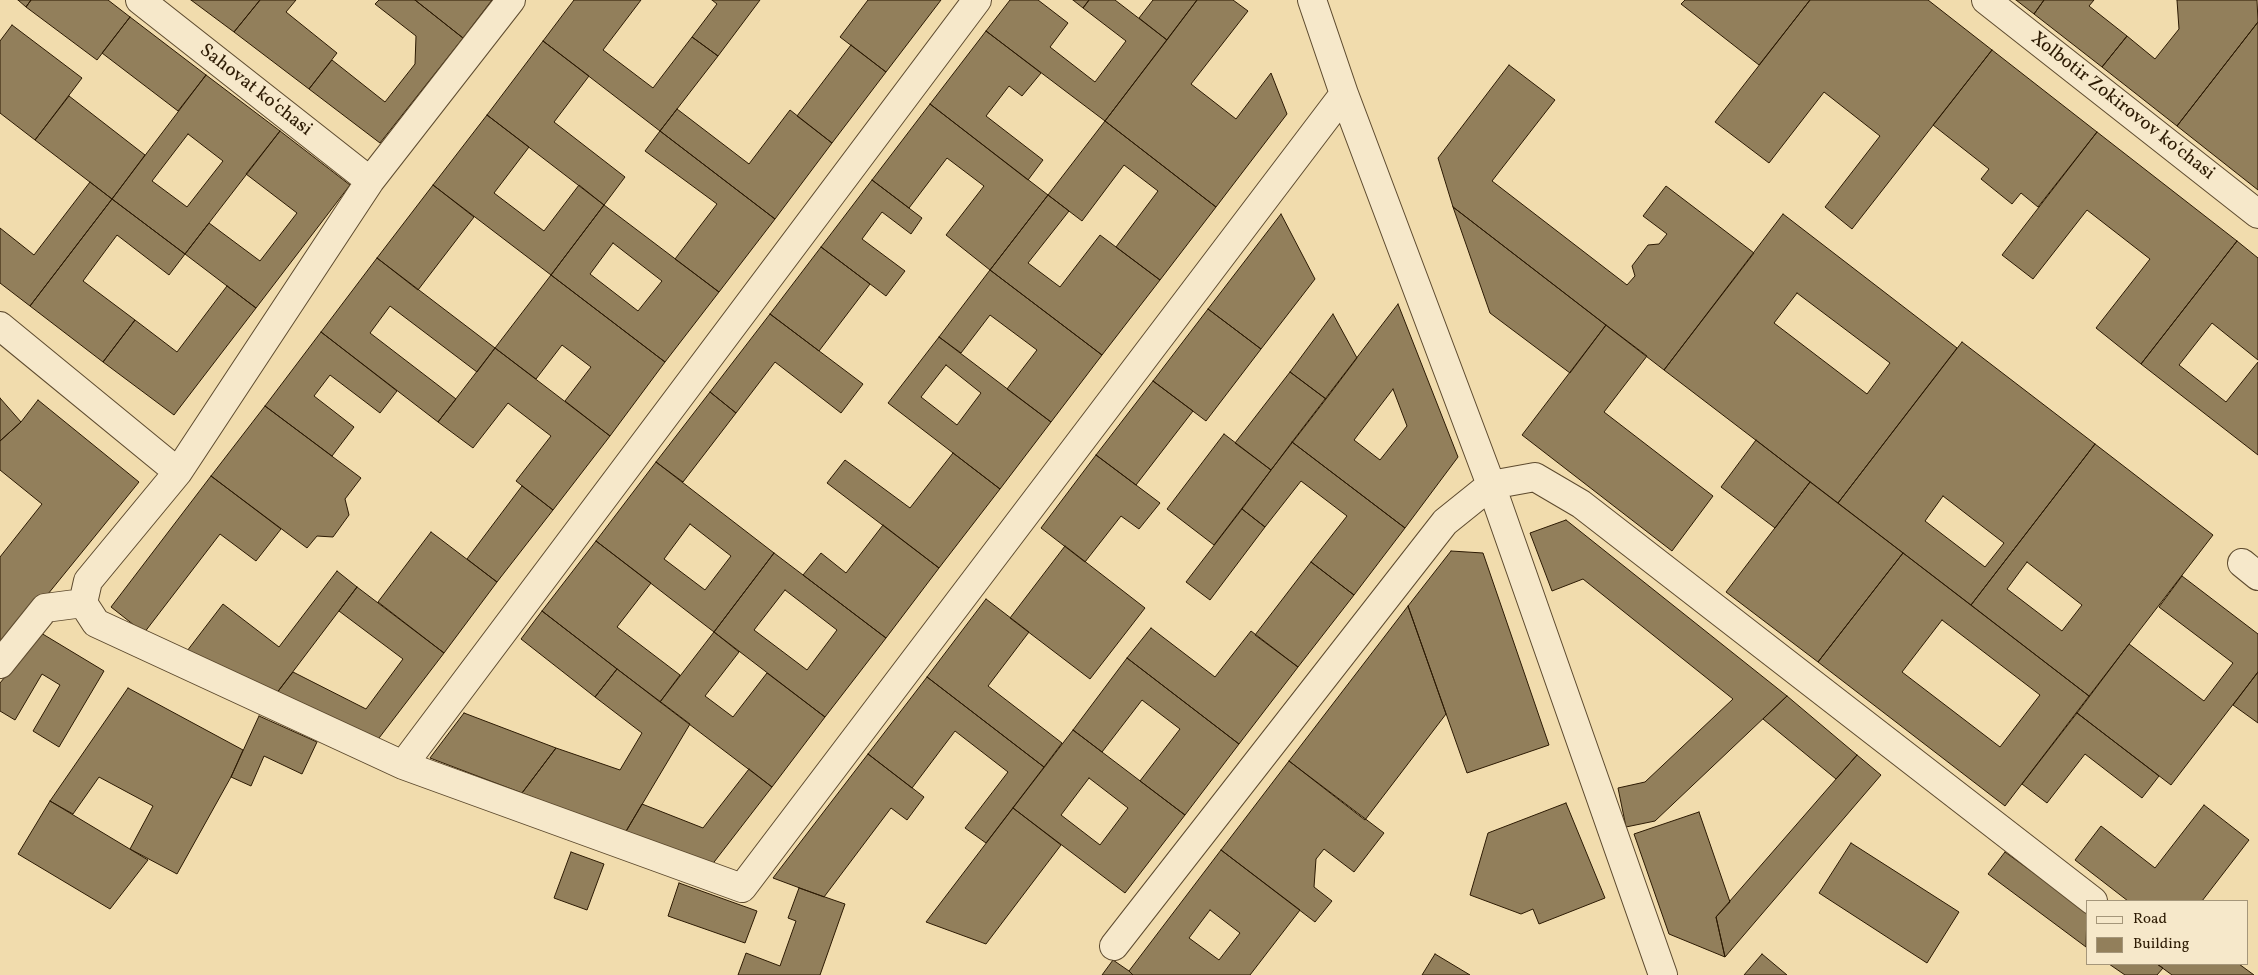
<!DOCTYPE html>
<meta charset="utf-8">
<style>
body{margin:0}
#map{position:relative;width:2258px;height:975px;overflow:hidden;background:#f1dcad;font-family:Vollkorn,serif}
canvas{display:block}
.legend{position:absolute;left:2086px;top:900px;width:162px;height:65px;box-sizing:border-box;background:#f6e8ca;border:1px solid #a5967a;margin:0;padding:6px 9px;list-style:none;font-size:15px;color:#2c1a03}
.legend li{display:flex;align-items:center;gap:10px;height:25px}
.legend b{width:25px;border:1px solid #a5967a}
</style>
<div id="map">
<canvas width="2258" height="975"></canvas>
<ul class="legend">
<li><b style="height:6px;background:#f6e8ca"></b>Road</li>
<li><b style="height:14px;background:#927f5b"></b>Building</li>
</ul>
</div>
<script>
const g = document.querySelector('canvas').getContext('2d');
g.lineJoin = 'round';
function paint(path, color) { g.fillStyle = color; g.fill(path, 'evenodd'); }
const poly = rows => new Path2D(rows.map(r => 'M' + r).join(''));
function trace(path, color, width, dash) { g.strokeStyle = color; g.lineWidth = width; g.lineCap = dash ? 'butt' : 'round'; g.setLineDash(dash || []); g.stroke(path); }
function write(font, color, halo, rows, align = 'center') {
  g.font = font + ' Vollkorn,serif'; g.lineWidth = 4; g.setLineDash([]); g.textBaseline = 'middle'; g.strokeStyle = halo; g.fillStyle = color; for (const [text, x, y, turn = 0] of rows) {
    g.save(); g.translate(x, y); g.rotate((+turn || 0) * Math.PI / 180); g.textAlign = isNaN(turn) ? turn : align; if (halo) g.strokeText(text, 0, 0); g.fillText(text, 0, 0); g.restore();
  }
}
const building = poly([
 [18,0,31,0,26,7,18,0],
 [31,0,108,0,130,17,97,60,26,7,31,0],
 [191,0,260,0,234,32,191,0],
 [260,0,296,0,286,12,337,53,309,89,234,32,260,0],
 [379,0,415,0,463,38,380,143,309,89,332,60,385,102,415,64,416,36,375,4,379,0],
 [415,0,492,0,463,38,415,0],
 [574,0,641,0,603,50,653,88,692,37,718,56,660,131,543,41,574,0],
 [712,0,760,0,718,56,692,37,717,4,712,0],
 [868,0,941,0,886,72,840,37,868,0],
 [1010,0,1038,0,1068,23,1050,47,1095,82,1126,41,1083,8,1089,0,1115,0,1167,40,1105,121,986,31,1010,0],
 [1073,0,1089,0,1083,8,1073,0],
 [1153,0,1197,0,1167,40,1139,18,1153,0],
 [1197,0,1233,0,1248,11,1191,84,1236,119,1271,73,1287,114,1216,207,1105,121,1197,0],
 [1685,0,1810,0,1759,65,1681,4,1685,0],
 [1810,0,1928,0,1992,50,1852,229,1825,207,1880,136,1824,92,1769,163,1715,122,1810,0],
 [2016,0,2044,0,2034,14,2016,0],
 [2044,0,2094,0,2089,6,2127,36,2102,67,2034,14,2044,0],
 [2177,0,2257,0,2258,22,2177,126,2102,67,2127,36,2155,59,2179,29,2177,0],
 [130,17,206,75,178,111,102,53,130,17],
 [2258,22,2258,190,2177,126,2258,22],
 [12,25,82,78,35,140,0,113,0,41,12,25],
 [986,31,1041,73,1022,96,1009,86,986,116,1043,160,1028,180,930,104,986,31],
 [543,41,589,76,554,122,625,177,604,205,487,115,543,41],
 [851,45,886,72,832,143,797,116,851,45],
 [1992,50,2097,132,2038,207,2021,193,2012,204,1981,179,1989,169,1933,125,1992,50],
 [1509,65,1555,100,1492,181,1627,285,1635,276,1632,266,1648,245,1659,244,1667,234,1643,216,1666,186,1754,253,1664,370,1453,207,1438,158,1509,65],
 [206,75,280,131,185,254,112,199,206,75],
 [188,134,223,161,187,207,152,181,188,134],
 [69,96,145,155,112,199,35,140,69,96],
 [930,104,1048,195,990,270,946,235,984,186,947,158,909,208,872,180,930,104],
 [677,109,749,164,790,110,832,143,775,219,660,131,677,109],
 [487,115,529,147,494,193,544,231,579,185,604,205,551,275,433,185,487,115],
 [1105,121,1216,207,1160,280,1116,247,1158,191,1124,165,1082,221,1048,195,1105,121],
 [280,131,350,185,256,308,185,254,209,223,260,261,297,213,246,174,280,131],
 [660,131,775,219,719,292,675,259,717,204,645,151,660,131],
 [2097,132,2237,241,2141,364,2096,328,2150,259,2087,210,2033,279,2002,255,2097,132],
 [872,180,922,218,911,234,882,212,862,239,905,271,886,296,821,247,872,180],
 [90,182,112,199,30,306,0,283,0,228,34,255,90,182],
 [433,185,474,217,418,290,377,258,433,185],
 [1048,195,1069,211,1028,263,1060,287,1100,235,1160,280,1102,355,990,270,1048,195],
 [112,199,185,254,169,275,117,235,83,281,135,320,103,362,30,306,112,199],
 [604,205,719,292,665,362,551,275,604,205],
 [613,243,662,281,638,311,590,274,613,243],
 [1453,207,1606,325,1570,373,1490,313,1453,207],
 [1281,214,1315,279,1261,349,1208,309,1281,214],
 [1783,214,1957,348,1838,503,1664,370,1783,214],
 [1797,293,1890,363,1867,394,1774,323,1797,293],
 [2237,241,2258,258,2258,360,2212,323,2179,365,2226,402,2258,362,2258,455,2141,364,2237,241],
 [821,247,870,284,819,351,770,314,821,247],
 [377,258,495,348,477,372,390,306,370,333,456,399,438,422,321,332,377,258],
 [990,270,1102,355,1051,422,1007,389,1037,350,990,315,961,353,939,337,990,270],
 [551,275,665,362,610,436,565,401,591,367,562,345,536,379,495,348,551,275],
 [227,286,256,308,174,415,103,362,135,320,177,352,227,286],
 [1398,304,1458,457,1405,528,1292,442,1398,304],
 [1393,389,1407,426,1380,460,1354,440,1393,389],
 [1208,309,1261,349,1206,421,1153,381,1208,309],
 [770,314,863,384,841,413,775,362,736,413,710,392,770,314],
 [1333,314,1357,358,1326,399,1290,372,1333,314],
 [1606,325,1647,356,1604,412,1713,496,1672,551,1522,435,1606,325],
 [321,332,397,391,380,413,330,375,314,396,354,427,332,456,265,406,321,332],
 [939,337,1051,422,1000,489,888,403,939,337],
 [946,365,981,393,957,425,921,397,946,365],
 [1962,342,2095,444,1971,605,1838,503,1962,342],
 [1943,496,2004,543,1985,567,1925,521,1943,496],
 [495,348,610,436,553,510,516,481,551,436,508,403,473,448,438,422,495,348],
 [1290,372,1326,399,1271,470,1235,443,1290,372],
 [1153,381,1193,411,1136,485,1096,455,1153,381],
 [710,392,736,413,683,482,656,462,710,392],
 [0,398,21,422,0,441,0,398],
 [38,400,139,482,0,653,0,557,42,504,0,470,0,441,21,422,38,400],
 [265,406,361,478,345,499,349,515,333,537,317,536,307,548,211,476,265,406],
 [1224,434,1271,470,1214,545,1167,509,1224,434],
 [1756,440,1810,482,1775,528,1721,487,1756,440],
 [1292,442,1405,528,1354,595,1311,562,1347,516,1301,481,1265,527,1242,509,1292,442],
 [2095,444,2213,535,2089,696,1971,605,2095,444],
 [2027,562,2082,605,2062,631,2007,589,2027,562],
 [953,453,1000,489,939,568,827,483,845,460,910,508,953,453],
 [1096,455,1160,503,1139,529,1121,516,1085,562,1041,528,1096,455],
 [656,462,774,553,714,632,596,541,656,462],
 [690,524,731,556,705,590,664,559,690,524],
 [211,476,281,529,256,561,220,534,144,633,111,607,211,476],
 [1810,482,1903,553,1818,662,1726,592,1810,482],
 [522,486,553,510,497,582,467,559,522,486],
 [1242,509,1265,527,1210,600,1186,582,1242,509],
 [1566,520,1787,696,1655,821,1626,827,1618,788,1645,782,1733,699,1583,579,1552,591,1530,533,1566,520],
 [883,525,939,568,886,638,803,575,821,553,846,573,883,525],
 [431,532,497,582,444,653,378,602,431,532],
 [596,541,651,583,617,627,680,675,660,702,542,611,596,541],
 [1065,546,1145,608,1090,679,1010,618,1065,546],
 [1451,551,1483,553,1549,745,1467,773,1408,606,1451,551],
 [774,553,886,638,825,717,714,632,774,553],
 [785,590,837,630,807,670,754,630,785,590],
 [1903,553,2089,696,2005,806,1818,662,1903,553],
 [1942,620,2040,695,2000,747,1902,672,1942,620],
 [1311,562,1354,595,1298,667,1255,635,1311,562],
 [337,571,357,587,276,694,187,651,223,604,279,647,337,571],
 [2182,576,2258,634,2258,672,2171,785,2077,713,2129,644,2204,701,2233,663,2159,607,2182,576],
 [357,587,444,653,376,742,276,694,293,672,366,709,403,659,339,611,357,587],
 [986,599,1029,632,988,686,1062,743,1044,767,927,677,986,599],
 [1408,606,1446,714,1365,820,1289,761,1408,606],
 [542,611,617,669,595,697,521,639,542,611],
 [1151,628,1215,677,1251,631,1298,667,1239,744,1127,658,1151,628],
 [714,632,739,652,705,696,733,717,767,673,825,717,772,787,660,702,714,632],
 [41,633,104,671,59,747,33,731,60,685,42,674,15,720,0,711,0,683,41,633],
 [1127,658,1239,744,1185,815,1140,781,1180,729,1142,700,1102,752,1073,730,1127,658],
 [617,669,690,724,625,833,522,793,556,748,620,770,642,733,595,697,617,669],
 [2258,672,2258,723,2233,705,2258,672],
 [927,677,1044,767,986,843,965,828,1008,772,955,731,912,788,868,754,927,677],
 [128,688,243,750,231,777,177,874,130,849,153,806,99,777,73,814,50,801,128,688],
 [1787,696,1857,755,1836,779,1763,719,1787,696],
 [464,713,556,748,522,793,430,758,464,713],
 [2077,713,2159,776,2142,798,2085,754,2047,803,2022,784,2077,713],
 [259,716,317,742,302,774,264,756,251,786,231,777,259,716],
 [1073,730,1185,815,1125,893,1013,808,1073,730],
 [1089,778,1128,808,1100,845,1061,815,1089,778],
 [868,754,924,797,907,820,891,808,824,897,773,878,868,754],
 [1857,755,1881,775,1725,957,1716,917,1857,755],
 [1289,761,1384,833,1354,872,1324,849,1316,859,1314,887,1332,901,1315,922,1221,850,1289,761],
 [749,769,772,787,711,866,625,833,642,804,703,828,749,769],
 [50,801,148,860,110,909,18,854,50,801],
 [1566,803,1605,898,1539,924,1533,909,1521,914,1470,895,1488,833,1566,803],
 [2204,805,2249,840,2202,901,2128,901,2075,860,2101,826,2155,868,2204,805],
 [1013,808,1061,845,986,944,926,922,1013,808],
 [1699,812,1730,902,1716,917,1725,957,1669,934,1634,834,1699,812],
 [1851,843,1959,912,1927,963,1819,893,1851,843],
 [1221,850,1300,910,1250,975,1133,975,1129,971,1221,850],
 [1210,910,1240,933,1219,960,1189,938,1210,910],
 [571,852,604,864,587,910,554,898,571,852],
 [2005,852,2087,912,2086,947,1988,874,2005,852],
 [679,883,757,911,745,943,668,916,679,883],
 [799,888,845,904,820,975,738,975,746,953,780,966,796,921,788,918,799,888],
 [1435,954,1470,975,1422,975,1435,954],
 [1762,954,1787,975,1744,975,1762,954],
 [1113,960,1129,971,1133,975,1102,975,1113,960],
 [2109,964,2157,964,2163,968,2157,975,2125,975,2109,964],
 [2157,964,2239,964,2254,975,2172,975,2157,964]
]);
paint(building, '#927f5b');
trace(building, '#2c1a03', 1);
const minor = poly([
 [140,0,370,181],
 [511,0,370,181,178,472,88,581,83,603,96,623,403,765,742,888,1344,94],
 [1312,0,1344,94,1491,485,1663,975],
 [1986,0,2258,214],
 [0,326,178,472],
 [2242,563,2258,576],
 [0,664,45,608,83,603],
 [403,765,977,0],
 [1114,946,1445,522,1491,485,1535,477,1581,504,2093,901]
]);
trace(minor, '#5d4a2e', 30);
trace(minor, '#f6e8ca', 28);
write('19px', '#2c1a03', '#f6e8ca', [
 ["Sahovat koʻchasi",255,91,38],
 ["Xolbotir Zokirovov koʻchasi",2122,107,38]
]);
</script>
